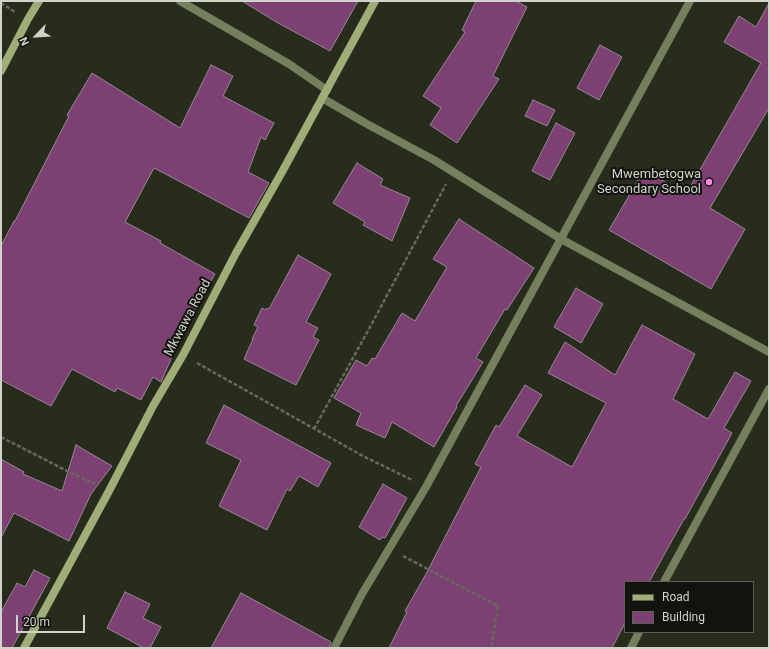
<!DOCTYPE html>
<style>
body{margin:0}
#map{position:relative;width:770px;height:649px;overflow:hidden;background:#282c1c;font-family:Roboto,sans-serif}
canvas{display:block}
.frame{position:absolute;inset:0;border:2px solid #d0d3c9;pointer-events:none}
.legend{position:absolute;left:624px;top:581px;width:130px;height:52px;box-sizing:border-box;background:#12130d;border:1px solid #5e6058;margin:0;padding:5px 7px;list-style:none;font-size:12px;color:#d0d3c9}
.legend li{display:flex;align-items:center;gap:8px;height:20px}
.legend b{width:20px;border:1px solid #5e6058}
.north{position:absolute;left:16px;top:16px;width:40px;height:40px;-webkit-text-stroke:3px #12130d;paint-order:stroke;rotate:245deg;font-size:11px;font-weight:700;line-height:16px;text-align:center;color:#d0d3c9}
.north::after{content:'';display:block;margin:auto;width:14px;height:18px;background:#d0d3c9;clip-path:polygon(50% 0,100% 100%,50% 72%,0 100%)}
.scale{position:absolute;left:16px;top:615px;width:69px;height:18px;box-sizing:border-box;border:2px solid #d0d3c9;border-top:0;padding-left:5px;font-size:12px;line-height:14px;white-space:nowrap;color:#d0d3c9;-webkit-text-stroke:3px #12130d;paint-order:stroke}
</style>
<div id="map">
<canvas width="770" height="649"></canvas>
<div class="frame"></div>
<ul class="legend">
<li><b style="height:5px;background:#a0ad78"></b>Road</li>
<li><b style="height:11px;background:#7d4073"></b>Building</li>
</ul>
<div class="north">N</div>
<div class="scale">20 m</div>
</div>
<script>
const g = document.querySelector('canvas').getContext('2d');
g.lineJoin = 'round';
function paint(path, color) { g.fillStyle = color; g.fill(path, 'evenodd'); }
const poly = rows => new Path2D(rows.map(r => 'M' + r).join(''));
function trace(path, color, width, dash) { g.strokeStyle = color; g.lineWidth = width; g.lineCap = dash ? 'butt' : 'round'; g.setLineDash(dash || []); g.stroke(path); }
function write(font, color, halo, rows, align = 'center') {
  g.font = font + ' Roboto,sans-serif'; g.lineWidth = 4; g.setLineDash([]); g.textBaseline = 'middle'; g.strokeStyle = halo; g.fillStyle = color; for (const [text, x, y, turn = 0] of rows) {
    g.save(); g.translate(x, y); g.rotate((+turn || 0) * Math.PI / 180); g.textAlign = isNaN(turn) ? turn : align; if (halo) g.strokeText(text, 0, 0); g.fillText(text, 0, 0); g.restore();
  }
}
const building = poly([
 [242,1,358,1,330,51,278,23,242,1],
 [476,1,516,1,527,7,493,76,499,79,457,143,430,125,441,108,423,96,465,32,462,30,476,1],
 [769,3,769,108,710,208,745,229,711,289,609,230,644,170,686,194,761,63,724,42,739,16,756,27,769,3],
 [600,45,622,57,599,100,577,88,600,45],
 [211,65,233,76,223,96,274,123,265,140,261,137,248,172,269,183,249,218,154,168,125,222,161,241,160,243,215,274,185,327,161,382,153,377,141,400,117,388,115,392,72,369,51,406,1,380,1,246,14,221,15,221,69,116,67,115,92,73,180,128,211,65],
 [533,100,555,110,547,126,525,116,533,100],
 [556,123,575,133,550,180,532,171,556,123],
 [357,163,383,179,380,185,410,198,392,241,363,225,365,222,333,203,357,163],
 [459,219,534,268,507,310,505,309,476,358,483,362,456,406,457,407,434,447,392,422,385,438,356,425,361,413,334,398,356,360,367,366,372,358,375,359,402,313,415,321,447,267,433,259,459,219],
 [298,255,331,274,306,322,318,328,313,337,319,340,296,385,244,359,253,339,252,339,258,327,254,325,262,308,266,310,267,308,269,309,298,255],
 [576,288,603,304,581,343,554,327,576,288],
 [642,325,695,354,673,399,708,419,735,372,751,381,724,428,732,433,685,519,684,519,649,582,625,582,625,623,612,648,389,648,407,612,405,611,426,574,481,467,475,464,496,425,499,427,525,385,542,395,517,436,572,467,606,403,548,373,565,342,615,375,642,325],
 [224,405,331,463,318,487,299,476,290,491,287,489,267,530,219,506,241,460,206,443,224,405],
 [76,445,112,466,91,494,69,541,14,513,1,538,1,459,24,472,23,474,62,491,76,445],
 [383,484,407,498,385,538,382,537,380,540,359,527,383,484],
 [34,570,50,578,12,648,1,648,1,612,17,583,25,587,34,570],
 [125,592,150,604,143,618,161,627,150,648,144,648,107,628,125,592],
 [241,593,331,642,329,648,211,648,241,593]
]);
paint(building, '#7d4073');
trace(building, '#988794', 1);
trace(poly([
 [1,3,15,12],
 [197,363,363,456,412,480],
 [314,429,376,316,446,184],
 [1,437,71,473,95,484],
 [403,556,498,606,491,648]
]), '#66695c', 2.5, [4, 2]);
trace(poly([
 [180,1,289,64,327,90],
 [322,98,367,124,434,160,561,239,769,352],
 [664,582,769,389],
 [334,648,362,594,426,487,690,1],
 [631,648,639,632]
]), '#757e5d', 8);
trace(poly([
 [1,71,28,19,39,1],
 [24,648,109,491,153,406,183,355,236,253,282,172,375,1]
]), '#a0ad78', 8);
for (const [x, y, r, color] of [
 [709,182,4,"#fa87e7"]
]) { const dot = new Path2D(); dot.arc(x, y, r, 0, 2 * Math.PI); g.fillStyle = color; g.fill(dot); trace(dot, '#12130d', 1.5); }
write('13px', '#d0d3c9', '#12130d', [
 ["Mwembetogwa",701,175],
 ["Secondary School",701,190]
], 'right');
write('13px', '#d0d3c9', '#12130d', [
 ["Mkwawa Road",188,318,-62]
]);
</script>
